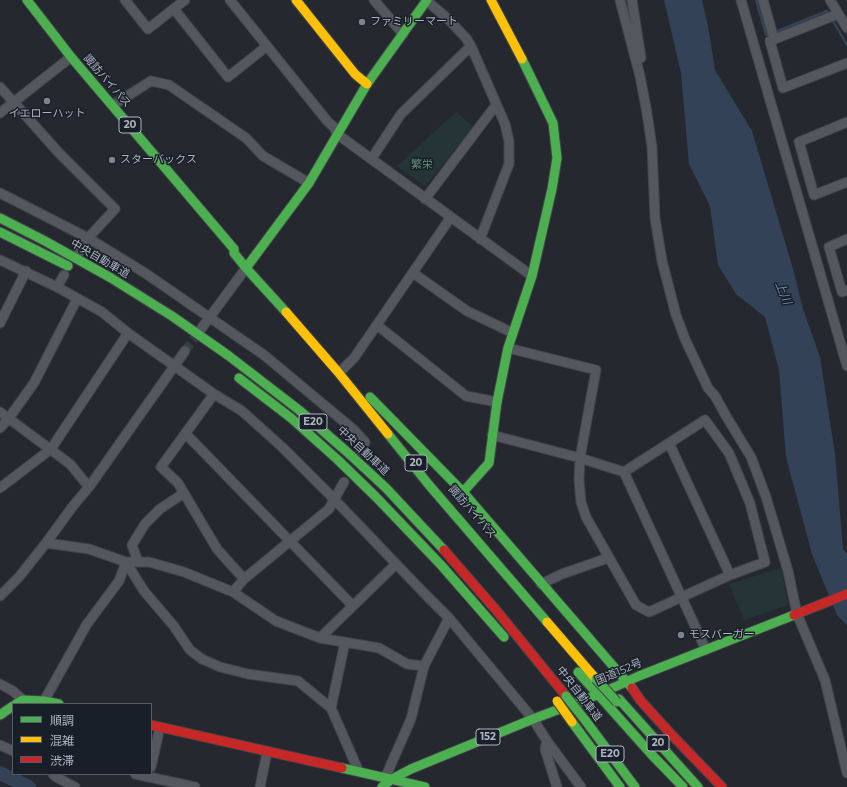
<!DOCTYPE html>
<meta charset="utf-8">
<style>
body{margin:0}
#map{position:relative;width:847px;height:787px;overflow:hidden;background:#25292f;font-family:Montserrat,"Noto Sans JP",sans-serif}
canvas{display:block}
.legend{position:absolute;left:12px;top:703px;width:140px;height:72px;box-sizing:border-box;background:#191f29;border:1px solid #545b66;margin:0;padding:5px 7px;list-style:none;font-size:12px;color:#adb5c2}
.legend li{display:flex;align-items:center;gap:8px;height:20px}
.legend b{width:20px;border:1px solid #545b66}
</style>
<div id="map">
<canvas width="847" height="787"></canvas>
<ul class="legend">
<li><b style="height:5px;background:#4caf50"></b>順調</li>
<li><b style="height:5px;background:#ffc107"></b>混雑</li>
<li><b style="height:5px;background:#c62828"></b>渋滞</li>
</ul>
</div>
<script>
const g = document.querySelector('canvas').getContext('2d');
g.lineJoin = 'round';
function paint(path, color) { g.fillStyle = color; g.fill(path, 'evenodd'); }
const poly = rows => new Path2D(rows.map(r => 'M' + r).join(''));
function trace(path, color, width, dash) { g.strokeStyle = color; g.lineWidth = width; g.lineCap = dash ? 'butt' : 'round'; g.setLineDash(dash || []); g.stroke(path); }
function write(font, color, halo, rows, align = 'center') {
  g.font = font + ' Montserrat,"Noto Sans JP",sans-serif'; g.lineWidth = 3; g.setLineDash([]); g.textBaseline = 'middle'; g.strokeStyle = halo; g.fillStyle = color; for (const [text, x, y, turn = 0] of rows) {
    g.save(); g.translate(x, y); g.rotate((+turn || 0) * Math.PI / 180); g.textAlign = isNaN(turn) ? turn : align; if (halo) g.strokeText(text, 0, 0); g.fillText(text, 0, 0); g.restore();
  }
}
paint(poly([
 [456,112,474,127,425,186,397,166],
 [781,568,788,605,744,620,729,584]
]), '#253436');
paint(poly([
 [664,0,702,0,708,26,715,70,752,131,793,269,803,309,820,357,835,454,843,549,847,554,847,625,837,615,812,554,786,457,779,370,765,317,736,294,718,265,710,206,689,164,681,73]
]), '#344258');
trace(poly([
 [756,0,766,35,770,34],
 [832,19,847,45],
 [775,32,827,11,829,15]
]), '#344258', 2.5);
trace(poly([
 [0,773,29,787]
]), '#344258', 14);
trace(poly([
 [185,351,200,331]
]), '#393e45', 9, [9, 4.5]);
const street = poly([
 [125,0,148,29,185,0],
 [230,0,328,122,334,127,337,134,532,276],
 [374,0,403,34],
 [426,0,448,19,466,38,471,46,505,124,509,141,509,164,480,239],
 [620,0,640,76,647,113,652,147,655,218,662,261,676,315,685,339,708,388,715,396,726,416,751,457,766,497,788,571,797,614,825,680,847,773],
 [632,0,641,58],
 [741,0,847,366],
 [763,0,774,39],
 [830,0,847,28],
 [174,9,228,77,267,46],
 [838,14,770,41,783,88,847,63],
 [0,87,59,153,115,209,88,238,79,252],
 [113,105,151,81,169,85,246,138,263,156,309,183],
 [0,113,71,57],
 [847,122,799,142,814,195,847,182],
 [372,158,401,114,471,46],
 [0,193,88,238,145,273,264,355,354,430,365,442,361,451],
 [425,199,496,105],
 [847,239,829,247,842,292,847,290],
 [0,260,57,287,102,312,128,333,214,394,242,411,282,447,335,500,423,592,449,618,533,719,547,741,581,787],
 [413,273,467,311,513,333],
 [57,287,64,275],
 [0,323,26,271],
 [377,325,466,396,497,402],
 [201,329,246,268],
 [508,348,596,370,580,458,579,480,581,502,586,517,636,605,649,612,730,575,765,562,750,503,729,453,705,420,624,472],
 [342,370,354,358,451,217],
 [214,394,161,467,178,483,217,549,244,579],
 [0,412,70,464,89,487],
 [0,428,9,418,34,383,77,299],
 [186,434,352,605],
 [492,435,580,458,624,472,706,650],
 [669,443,730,575],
 [0,488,51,449,128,333],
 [46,543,89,549,126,562,149,562,184,572,233,592,276,621,320,638,379,648,407,664,424,666],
 [126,562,144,591,173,625,190,650,202,659,220,667,248,674,298,681,331,708,359,772],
 [138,562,132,545,145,524,160,509,184,493],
 [541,584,562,574,608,558],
 [233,592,244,579,329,509,344,482],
 [0,596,19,577,46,543,73,506,89,487,185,351],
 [320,638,396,564],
 [0,684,13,691,23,700],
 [44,701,87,624,119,581,126,562],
 [331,708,345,642],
 [547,741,545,749,557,787],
 [0,745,13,751],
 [151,767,160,727],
 [53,774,56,777,75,787],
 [135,774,195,787],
 [385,778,411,719,424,666,449,618],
 [260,787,267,752]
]);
const fast = poly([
 [27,0,71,57,234,249,234,253,246,268,286,312],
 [0,218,45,241,111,278,172,316,229,356,299,410,346,451,386,488,444,550],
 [0,232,68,266],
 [246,268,309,183,367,84,427,0],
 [239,378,291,418,338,460,376,497,441,565,504,637],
 [370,397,463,492,632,688],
 [388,434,429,485,547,622],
 [463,492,489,463,497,402,508,348,532,276,552,189,557,158,553,123,522,59],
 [578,672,652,755,683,787],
 [619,699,698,787],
 [16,704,23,700,44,701,59,704],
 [0,715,13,706],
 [585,720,635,787],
 [572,722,620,787],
 [342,768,425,787],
 [382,787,392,779,411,769,533,719,597,695,639,676,794,615]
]);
const slow = poly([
 [296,0,355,74,367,84],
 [491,0,522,59],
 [286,312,338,372,388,434],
 [547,622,596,679]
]);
const jam = poly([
 [444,550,496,610,566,696],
 [794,615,847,594],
 [632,688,641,701,670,733,722,787],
 [151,725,342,768]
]);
trace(street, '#42454a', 11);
trace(fast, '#42454a', 11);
trace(slow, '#42454a', 11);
trace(jam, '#42454a', 11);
trace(street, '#54575e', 9);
trace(fast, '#4caf50', 9);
trace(slow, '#ffc107', 9);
trace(jam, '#c62828', 9);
const fastBridge = poly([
 [596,679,617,702],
 [566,696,585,720]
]);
const slowBridge = poly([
 [557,701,572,722]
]);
trace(fastBridge, '#41454b', 11, []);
trace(slowBridge, '#41454b', 11, []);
trace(fastBridge, '#4caf50', 9);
trace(slowBridge, '#ffc107', 9);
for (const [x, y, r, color] of [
 [362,22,4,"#7d848f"],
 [47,101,4,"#7d848f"],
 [112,160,4,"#7d848f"],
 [681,635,4,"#7d848f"]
]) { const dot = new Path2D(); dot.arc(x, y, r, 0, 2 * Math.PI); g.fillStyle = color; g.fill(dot); trace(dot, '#191f29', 1.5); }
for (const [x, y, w] of [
 [130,125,22],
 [313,422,28],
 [416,463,22],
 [488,737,24],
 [658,743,22],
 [610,754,28]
]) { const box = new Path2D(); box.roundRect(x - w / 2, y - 8, w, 16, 3); g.fillStyle = '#191f29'; g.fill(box); trace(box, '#adb5c2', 1); }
write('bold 10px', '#adb5c2', null, [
 ["20",130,125],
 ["E20",313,422],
 ["20",416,463],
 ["152",488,737],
 ["20",658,743],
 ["E20",610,754]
]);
write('11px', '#adb5c2', '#191f29', [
 ["ファミリーマート",370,22],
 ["イエローハット",47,114,"center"],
 ["スターバックス",120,160],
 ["モスバーガー",689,635]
], 'left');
write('11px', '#adb5c2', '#191f29', [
 ["諏訪バイパス",107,81,49],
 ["中央自動車道",100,259,30],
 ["中央自動車道",363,451,43],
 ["諏訪バイパス",472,512,49],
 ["国道152号",619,672,-23],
 ["中央自動車道",579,694,52]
]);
write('11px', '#679071', '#191f29', [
 ["繁栄",422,165]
]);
write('italic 12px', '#778ba9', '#191f29', [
 ["上川",783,293,68]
]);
</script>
